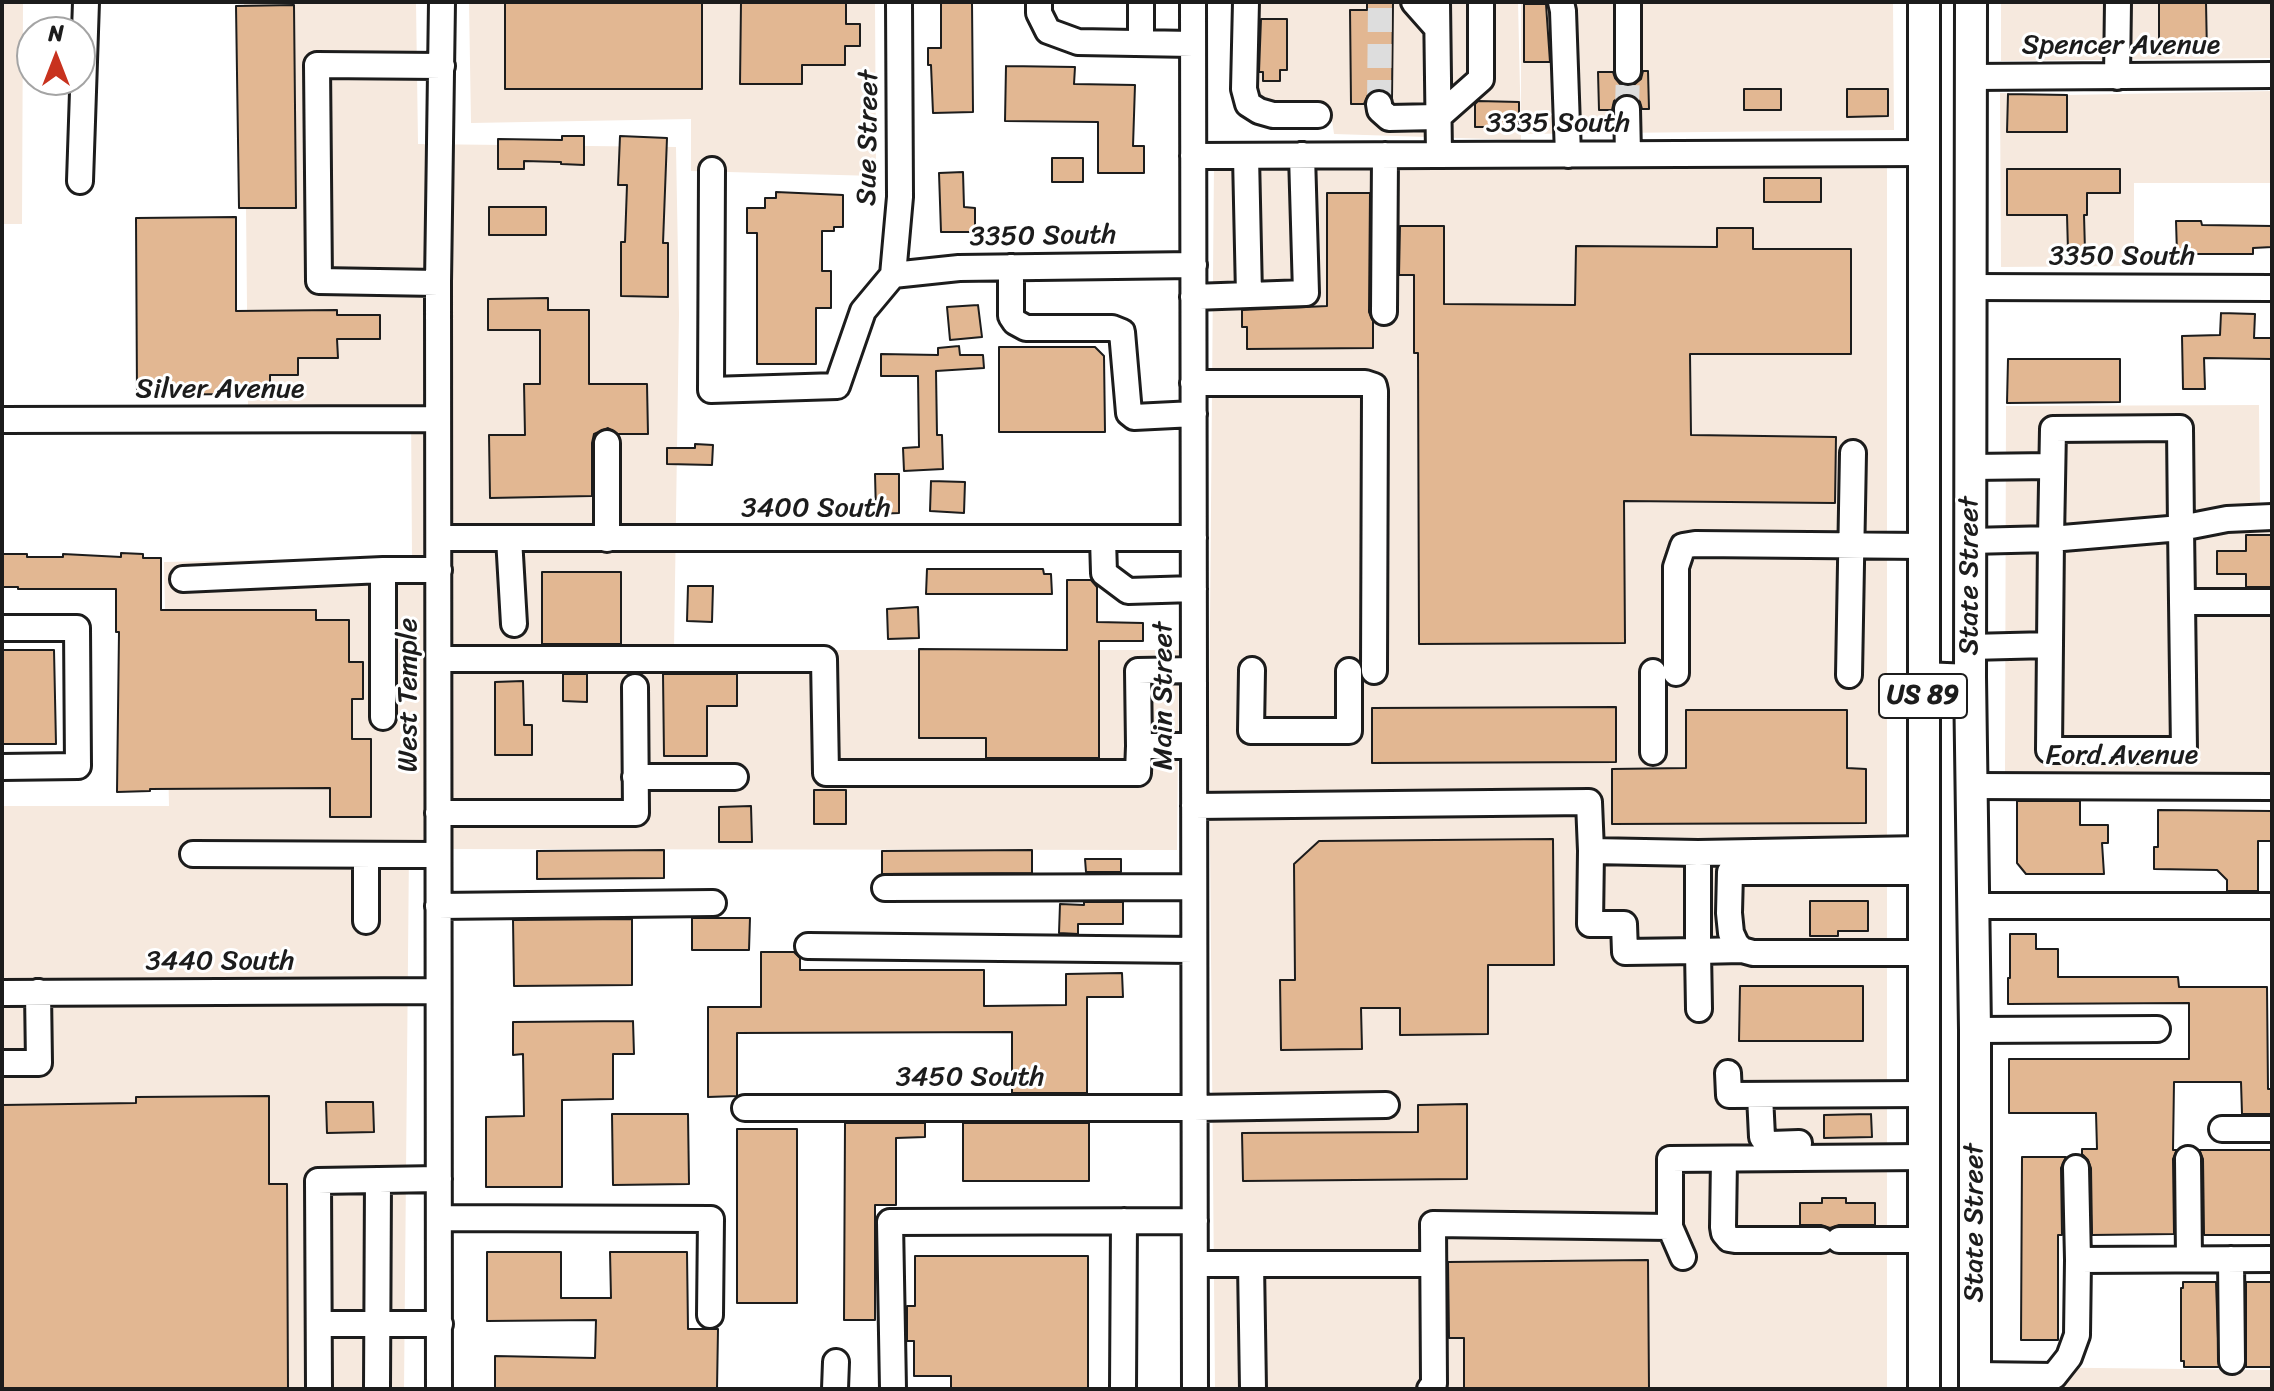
<!DOCTYPE html>
<style>
body{margin:0}
#map{position:relative;width:2274px;height:1391px;overflow:hidden;background:#fff;font-family:Sriracha,sans-serif}
canvas{display:block}
.frame{position:absolute;inset:0;border:4px solid #1c1c1c;pointer-events:none}
.north{position:absolute;left:16px;top:16px;width:80px;height:80px;box-sizing:border-box;background:#fff;border:2px solid #a4a4a4;border-radius:50%;rotate:0deg;font-size:22px;font-weight:700;line-height:32px;text-align:center;color:#1c1c1c}
.north::after{content:'';display:block;margin:auto;width:28px;height:36px;background:#c8321e;clip-path:polygon(50% 0,100% 100%,50% 72%,0 100%)}
</style>
<div id="map">
<canvas width="2274" height="1391"></canvas>
<div class="frame"></div>
<div class="north">N</div>
</div>
<script>
const g = document.querySelector('canvas').getContext('2d');
g.lineJoin = 'round';
function paint(path, color) { g.fillStyle = color; g.fill(path, 'evenodd'); }
const poly = rows => new Path2D(rows.map(r => 'M' + r).join(''));
function trace(path, color, width, dash) { g.strokeStyle = color; g.lineWidth = width; g.lineCap = dash ? 'butt' : 'round'; g.setLineDash(dash || []); g.stroke(path); }
function write(font, color, halo, rows, align = 'center') {
  g.font = font + ' Sriracha,sans-serif'; g.lineWidth = 6; g.setLineDash([]); g.textBaseline = 'middle'; g.strokeStyle = halo; g.fillStyle = color; for (const [text, x, y, turn = 0] of rows) {
    g.save(); g.translate(x, y); g.rotate((+turn || 0) * Math.PI / 180); g.textAlign = isNaN(turn) ? turn : align; if (halo) g.strokeText(text, 0, 0); g.fillText(text, 0, 0); g.restore();
  }
}
paint(poly([
 [2,2,23,2,22,224,2,224],
 [244,2,416,2,418,144,676,147,679,314,674,650,1179,650,1177,850,409,849,404,1389,2,1389,2,806,169,806,164,562,412,557,411,409,248,409],
 [469,2,875,2,876,176,691,171,691,119,471,123],
 [1235,2,1518,2,1521,133,1521,2,1893,2,1894,130,1521,134,1521,140,1334,134,1332,120,1303,123,1245,114],
 [2001,2,2272,2,2272,58,2001,61],
 [2272,91,2272,183,2134,183,2134,266,2001,267,2000,93,2067,95],
 [1214,164,1887,166,1887,1389,1215,1389,1209,736],
 [2259,405,2260,504,2272,505,2272,778,2005,776,2006,406],
 [2009,1367,2272,1370,2272,1389,2009,1389]
]), '#f6e9de');
const building = poly([
 [505,2,702,2,702,89,505,89,505,2],
 [741,2,846,2,846,24,860,24,860,46,845,46,845,65,802,65,802,84,740,84,741,2],
 [947,2,972,2,973,112,933,113,931,65,928,65,928,48,941,48,941,3,947,2],
 [1367,2,1393,2,1392,98,1385,90,1377,89,1369,93,1364,104,1351,104,1350,10,1367,10,1367,2],
 [2159,2,2206,2,2207,54,2159,54,2159,2],
 [1524,4,1546,4,1550,62,1524,62,1524,4],
 [294,5,296,208,239,208,236,6,294,5],
 [1261,19,1287,19,1287,70,1280,70,1280,81,1263,81,1263,72,1259,72,1261,19],
 [1006,66,1075,67,1074,84,1135,85,1133,146,1144,146,1144,173,1098,173,1098,122,1005,121,1006,66],
 [1643,71,1648,71,1649,109,1642,109,1640,102,1635,96,1626,94,1619,97,1614,101,1612,110,1599,110,1598,72,1613,72,1615,78,1620,84,1629,86,1635,84,1641,79,1643,71],
 [1744,89,1781,89,1781,110,1744,110,1744,89],
 [1847,89,1888,89,1888,116,1847,117,1847,89],
 [2008,94,2067,95,2067,132,2007,132,2008,94],
 [1478,101,1519,102,1519,127,1475,127,1475,104,1478,101],
 [562,136,584,136,584,165,561,164,561,162,524,161,524,169,498,169,498,139,562,140,562,136],
 [620,136,667,138,663,243,668,243,668,297,621,296,621,242,625,242,627,185,618,185,620,136],
 [1052,158,1083,158,1083,182,1052,182,1052,158],
 [2007,169,2120,169,2120,193,2087,193,2087,215,2084,215,2085,251,2068,251,2067,215,2007,215,2007,169],
 [963,172,964,207,975,208,975,232,941,232,939,173,963,172],
 [1764,178,1821,178,1821,202,1764,202,1764,178],
 [776,192,843,195,843,227,834,227,834,231,822,231,822,271,831,271,831,308,816,308,816,364,757,364,757,233,747,233,747,208,765,208,765,198,776,198,776,192],
 [1327,193,1370,193,1369,312,1373,321,1373,348,1247,349,1247,327,1242,327,1242,310,1327,306,1327,193],
 [489,207,546,207,546,235,489,235,489,207],
 [236,217,236,311,337,310,337,315,380,315,380,339,337,339,338,358,298,358,298,375,270,375,270,390,237,390,234,394,137,395,136,218,236,217],
 [2176,221,2201,221,2202,225,2272,226,2272,247,2253,248,2253,254,2177,254,2176,221],
 [1400,226,1444,226,1444,304,1575,305,1576,246,1717,247,1717,228,1753,228,1753,249,1851,249,1851,354,1690,354,1691,435,1836,437,1835,503,1624,501,1625,643,1419,644,1418,353,1414,353,1414,275,1399,275,1400,226],
 [548,298,548,310,589,310,589,384,647,384,648,434,618,434,608,428,594,434,592,443,592,496,490,498,489,435,525,435,524,384,540,384,540,330,488,330,488,299,548,298],
 [978,305,982,337,950,340,947,307,978,305],
 [2221,313,2255,314,2254,338,2272,338,2272,359,2204,358,2205,389,2183,389,2182,336,2220,335,2221,313],
 [959,346,960,355,983,355,984,368,936,371,937,435,942,435,943,469,904,471,903,448,919,447,918,376,881,376,881,354,938,355,938,348,959,346],
 [999,347,1095,347,1104,356,1105,432,999,432,999,347],
 [2008,359,2120,359,2120,402,2007,403,2008,359],
 [695,444,713,445,712,465,667,464,667,448,695,448,695,444],
 [875,474,899,474,899,513,876,514,875,474],
 [931,481,965,482,964,513,930,511,931,481],
 [2246,535,2272,535,2272,587,2246,587,2246,574,2217,574,2217,551,2246,551,2246,535],
 [121,553,143,554,143,558,161,558,161,610,316,610,316,620,349,620,349,662,363,662,363,699,352,699,352,739,371,739,371,817,330,817,330,788,150,789,150,791,117,792,119,632,116,632,116,589,18,589,18,587,2,587,2,554,27,554,27,557,63,557,63,554,121,557,121,553],
 [927,569,1043,569,1044,574,1051,574,1052,594,926,594,927,569],
 [542,572,621,572,621,644,542,644,542,572],
 [1067,580,1091,580,1097,587,1097,622,1143,623,1143,641,1099,641,1099,758,986,758,986,738,919,738,919,649,1067,650,1067,580],
 [688,586,713,586,712,622,687,621,688,586],
 [918,607,919,638,888,639,887,609,918,607],
 [2,650,54,650,56,744,2,744,2,650],
 [563,674,587,674,587,702,563,701,563,674],
 [663,674,737,674,737,706,707,706,707,756,664,756,663,674],
 [523,681,524,725,532,725,532,755,495,755,495,682,523,681],
 [1616,707,1616,762,1372,763,1372,708,1616,707],
 [1686,710,1847,710,1847,768,1866,769,1866,823,1612,824,1612,769,1686,768,1686,710],
 [814,790,846,790,846,824,814,824,814,790],
 [2017,801,2080,801,2080,825,2108,825,2108,843,2102,843,2104,874,2026,874,2017,863,2017,801],
 [751,806,752,842,719,842,719,807,751,806],
 [2158,810,2272,811,2272,841,2258,841,2258,891,2227,891,2227,880,2217,870,2154,869,2154,847,2158,847,2158,810],
 [1553,839,1554,965,1488,965,1488,1034,1400,1035,1400,1008,1361,1008,1362,1049,1281,1050,1280,980,1295,980,1294,864,1319,841,1553,839],
 [664,850,664,878,537,879,537,851,664,850],
 [1032,850,1032,873,882,874,882,851,1032,850],
 [1085,859,1121,859,1121,872,1086,872,1085,859],
 [1810,901,1868,901,1868,931,1838,931,1838,936,1810,936,1810,901],
 [1084,902,1123,902,1123,924,1078,924,1078,934,1059,933,1060,904,1084,905,1084,902],
 [692,918,750,918,749,950,692,950,692,918],
 [632,919,632,985,514,986,513,920,632,919],
 [2010,934,2036,934,2036,949,2058,949,2058,977,2178,977,2179,987,2267,987,2268,1089,2272,1089,2272,1114,2242,1114,2241,1082,2174,1082,2173,1150,2177,1150,2173,1159,2174,1234,2092,1235,2091,1168,2088,1160,2082,1154,2082,1149,2097,1149,2096,1113,2009,1113,2009,1059,2189,1059,2189,1003,2008,1004,2008,978,2010,978,2010,934],
 [761,952,794,952,800,958,800,970,984,970,984,1006,1066,1005,1066,974,1122,973,1123,997,1087,997,1087,1093,1012,1093,1012,1032,737,1033,737,1096,708,1097,708,1007,761,1007,761,952],
 [1740,986,1863,986,1863,1041,1739,1041,1740,986],
 [633,1021,634,1054,613,1054,613,1099,562,1100,562,1187,486,1187,486,1117,524,1116,523,1054,513,1055,513,1022,633,1021],
 [269,1096,269,1184,287,1184,288,1389,2,1389,2,1105,136,1103,136,1097,269,1096],
 [326,1102,373,1102,374,1132,327,1133,326,1102],
 [1467,1104,1467,1179,1243,1181,1242,1133,1418,1132,1418,1105,1467,1104],
 [612,1114,688,1114,689,1184,613,1185,612,1114],
 [1871,1114,1872,1137,1824,1138,1824,1115,1871,1114],
 [845,1123,925,1123,925,1137,896,1138,896,1205,875,1205,875,1320,844,1320,845,1123],
 [963,1123,1089,1123,1089,1181,963,1181,963,1123],
 [737,1129,797,1129,797,1303,737,1303,737,1129],
 [2199,1150,2272,1150,2272,1235,2204,1235,2203,1159,2199,1150],
 [2022,1157,2066,1157,2061,1168,2062,1235,2058,1235,2058,1340,2021,1340,2022,1157],
 [1822,1198,1846,1198,1846,1203,1875,1203,1875,1225,1839,1225,1830,1228,1821,1225,1800,1225,1800,1203,1822,1203,1822,1198],
 [487,1252,561,1252,561,1298,611,1298,610,1252,687,1252,688,1329,718,1329,717,1389,495,1389,495,1356,595,1358,596,1320,487,1321,487,1252],
 [915,1256,1088,1256,1088,1389,951,1389,951,1376,914,1376,914,1341,907,1341,907,1306,915,1306,915,1256],
 [1648,1260,1649,1389,1464,1389,1464,1338,1449,1338,1448,1262,1648,1260],
 [2183,1282,2216,1282,2219,1367,2184,1367,2184,1361,2181,1361,2181,1288,2183,1288,2183,1282],
 [2246,1282,2272,1282,2272,1367,2246,1367,2246,1282]
]);
paint(building, '#e2b792');
trace(building, '#1c1c1c', 2);
trace(poly([
 [1379,104,1380,2],
 [1627,109,1628,71]
]), '#ddd', 24, [24, 12]);
const minor = poly([
 [1039,2,1039,13,1048,31,1078,42,1193,44],
 [1141,2,1141,43],
 [1193,2,1195,1389],
 [1246,2,1244,89,1248,104,1259,111,1273,115,1318,115],
 [1414,2,1437,28],
 [1437,2,1439,155],
 [1561,2,1563,11,1568,155],
 [1628,2,1628,71],
 [1971,77,2272,75],
 [2117,77,2118,2],
 [1379,104,1380,110,1389,118,1438,117,1481,79,1481,2],
 [1627,109,1628,154],
 [1193,156,1923,153],
 [1246,156,1249,295],
 [712,170,711,390,837,386,863,311,893,275],
 [80,181,86,2],
 [1011,267,1011,316,1015,322,1026,328,1112,328,1122,332,1129,413,1134,417,1194,414],
 [893,275,959,268,1194,265],
 [893,275,900,197,899,2],
 [438,283,319,281,317,65,442,66],
 [1971,287,2272,288],
 [1193,297,1306,293,1302,155],
 [1384,312,1385,155],
 [1193,383,1365,383,1374,386,1375,391,1374,671],
 [2,420,438,419],
 [607,443,607,539],
 [1971,467,2052,466],
 [439,538,1194,538],
 [509,538,514,624],
 [1103,539,1104,573,1128,591,1194,589],
 [1970,541,2051,539,2049,750,2184,750,2181,528,2180,428,2053,429,2051,539,2181,528,2227,519,2272,517],
 [383,570,383,717],
 [183,579,383,570,439,570],
 [2182,602,2272,602],
 [2,628,77,628,78,766,2,767],
 [1970,647,2050,645],
 [439,659,824,659,826,773,1138,773,1139,746],
 [1194,670,1138,671,1139,746,1194,746],
 [1252,670,1251,731,1349,731,1349,671],
 [1653,672,1653,752],
 [1676,673,1676,567,1683,546,1695,544,1923,546],
 [1849,675,1853,453],
 [1923,675,1970,677],
 [635,777,735,777],
 [1971,786,2272,787],
 [1194,806,1589,802,1591,851,1698,853,1923,849],
 [438,813,636,813,635,687],
 [1591,851,1590,924,1624,924,1625,952,1698,951,1698,853],
 [193,854,438,855],
 [366,855,366,921],
 [1923,872,1730,872,1729,913,1731,933,1736,944,1742,950,1753,953,1923,953],
 [885,888,1194,887],
 [438,906,713,903],
 [1973,906,2272,906],
 [808,946,1194,950],
 [2,993,438,991],
 [1699,1009,1698,951,1742,950],
 [1975,1030,2157,1029],
 [2,1063,39,1063,38,992],
 [1728,1073,1729,1095,1924,1094],
 [1760,1095,1762,1137,1765,1141,1771,1144,1799,1143],
 [745,1108,1194,1108,1386,1105],
 [2222,1129,2272,1129],
 [1724,1159,1723,1227,1724,1233,1729,1239,1735,1240,1821,1240],
 [2188,1159,2189,1259],
 [2076,1168,2078,1260],
 [439,1218,711,1219,710,1315],
 [1839,1240,1924,1240],
 [1683,1257,1670,1227,1670,1159,1924,1157],
 [2231,1259,2232,1361],
 [1195,1264,1433,1264],
 [1251,1264,1253,1389],
 [319,1324,440,1324],
 [1975,1375,2054,1376],
 [2054,1376,2069,1357,2077,1335,2078,1260,2272,1259],
 [319,1389,318,1181,439,1179],
 [377,1389,378,1180],
 [439,1389,438,283,442,2],
 [835,1389,836,1362],
 [893,1389,890,1222,1195,1221],
 [1123,1389,1124,1221],
 [1430,1389,1434,1384,1433,1224,1670,1227]
]);
const major = poly([
 [1924,2,1924,1389],
 [1971,2,1970,677,1975,1030,1975,1389]
]);
trace(minor, '#1c1c1c', 30);
trace(major, '#1c1c1c', 36);
trace(minor, '#fff', 24);
trace(major, '#fff', 30);
for (const [x, y, w] of [
 [1923,696,88]
]) { const box = new Path2D(); box.roundRect(x - w / 2, y - 22, w, 44, 6); g.fillStyle = '#fff'; g.fill(box); trace(box, '#1c1c1c', 2); }
write('bold 26px', '#1c1c1c', null, [
 ["US 89",1923,696]
]);
write('28px', '#1c1c1c', '#fff', [
 ["Spencer Avenue",2121,46],
 ["3335 South",1558,124],
 ["Sue Street",869,138,-89],
 ["3350 South",1043,237,-1],
 ["3350 South",2122,257],
 ["Silver Avenue",220,390],
 ["3400 South",816,509],
 ["State Street",1970,576,-90],
 ["West Temple",409,695,-90],
 ["Main Street",1164,696,-90],
 ["Ford Avenue",2122,756],
 ["3440 South",220,962],
 ["3450 South",970,1078],
 ["State Street",1975,1223,-90]
]);
</script>
